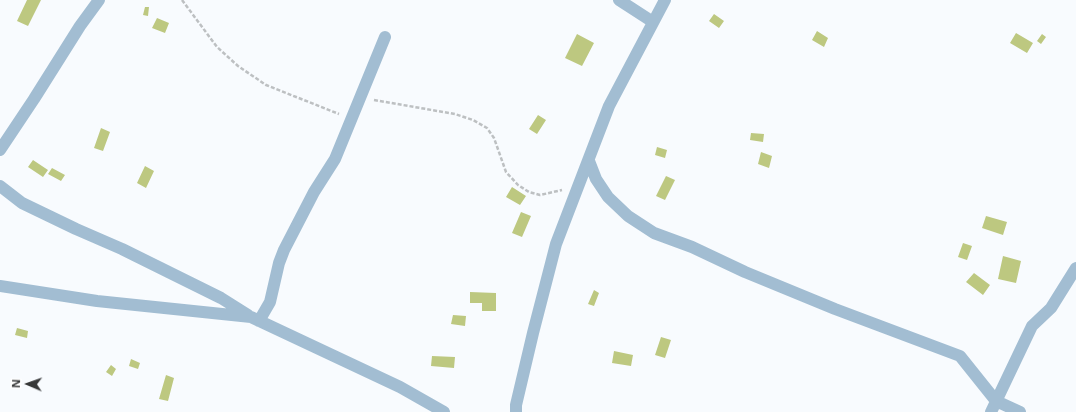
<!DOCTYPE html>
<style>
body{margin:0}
#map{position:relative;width:1076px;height:412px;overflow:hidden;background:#f8fbfe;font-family:"Noto Sans",sans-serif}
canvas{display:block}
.north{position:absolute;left:8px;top:364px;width:40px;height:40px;-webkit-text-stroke:3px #fff;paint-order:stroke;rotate:272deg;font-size:11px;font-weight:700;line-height:16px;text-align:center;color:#363738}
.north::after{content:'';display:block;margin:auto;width:14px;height:18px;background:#363738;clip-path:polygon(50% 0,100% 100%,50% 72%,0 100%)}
</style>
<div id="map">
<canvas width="1076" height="412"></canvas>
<div class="north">N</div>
</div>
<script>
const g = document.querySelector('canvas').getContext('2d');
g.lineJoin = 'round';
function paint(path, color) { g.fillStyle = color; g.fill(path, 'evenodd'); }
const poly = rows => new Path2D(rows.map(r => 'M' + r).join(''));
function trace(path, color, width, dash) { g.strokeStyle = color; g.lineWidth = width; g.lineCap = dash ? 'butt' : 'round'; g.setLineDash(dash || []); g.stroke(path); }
paint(poly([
 [27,0,41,0,28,26,17,21],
 [145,7,149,7,148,16,143,15],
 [714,14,724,21,719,28,709,21],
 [157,18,169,23,165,33,152,28],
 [817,31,828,38,824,47,812,40],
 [1016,33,1033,43,1027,53,1010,43],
 [577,34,594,43,582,66,565,58],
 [1042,34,1046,37,1041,44,1037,41],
 [538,115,546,120,537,134,529,129],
 [101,128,110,132,103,151,94,148],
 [751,133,764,134,763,142,750,140],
 [657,147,667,150,665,158,655,155],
 [761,152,772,156,769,168,758,164],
 [33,160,48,170,43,177,28,167],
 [145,166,154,171,146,188,137,183],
 [52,168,65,175,61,181,48,174],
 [666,176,675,180,665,200,656,196],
 [512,187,526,196,520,205,506,197],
 [521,212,531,216,522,237,512,233],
 [986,216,1007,222,1003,235,982,228],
 [963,243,972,246,967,260,958,257],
 [1003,256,1021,261,1016,283,998,279],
 [974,273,990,285,983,295,966,282],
 [594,290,599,293,594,306,588,304],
 [470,292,496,293,496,311,482,311,482,303,470,303],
 [453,315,466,316,465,326,451,324],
 [17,328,28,331,27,338,15,335],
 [661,337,671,340,665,358,655,355],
 [614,351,633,355,631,366,612,363],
 [432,356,455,357,454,368,431,366],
 [131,359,140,363,138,369,129,366],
 [111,365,116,369,112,376,106,372],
 [166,375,174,378,168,401,159,399]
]), '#bdc880');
trace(poly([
 [182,0,217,47,238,66,266,85,339,114],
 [374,100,455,114,473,120,487,128,494,138,506,172,518,185,529,192,540,195,562,190]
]), '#bdc0c2', 2.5, [4, 2]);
trace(poly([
 [619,0,653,22],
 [0,150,34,99,80,26,99,0],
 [589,161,596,179,608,197,628,216,654,233,692,247,745,272,835,309,960,356,996,401,1020,412],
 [0,186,22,203,76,229,122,249,221,298,248,315],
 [0,286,97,301,251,317,400,387,444,412],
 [259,321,270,302,279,263,284,250,314,192,335,159,385,37],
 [516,412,516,405,533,333,556,244,609,106,665,0],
 [991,412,1032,326,1051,308,1076,268]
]), '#a2bdd2', 12);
</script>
